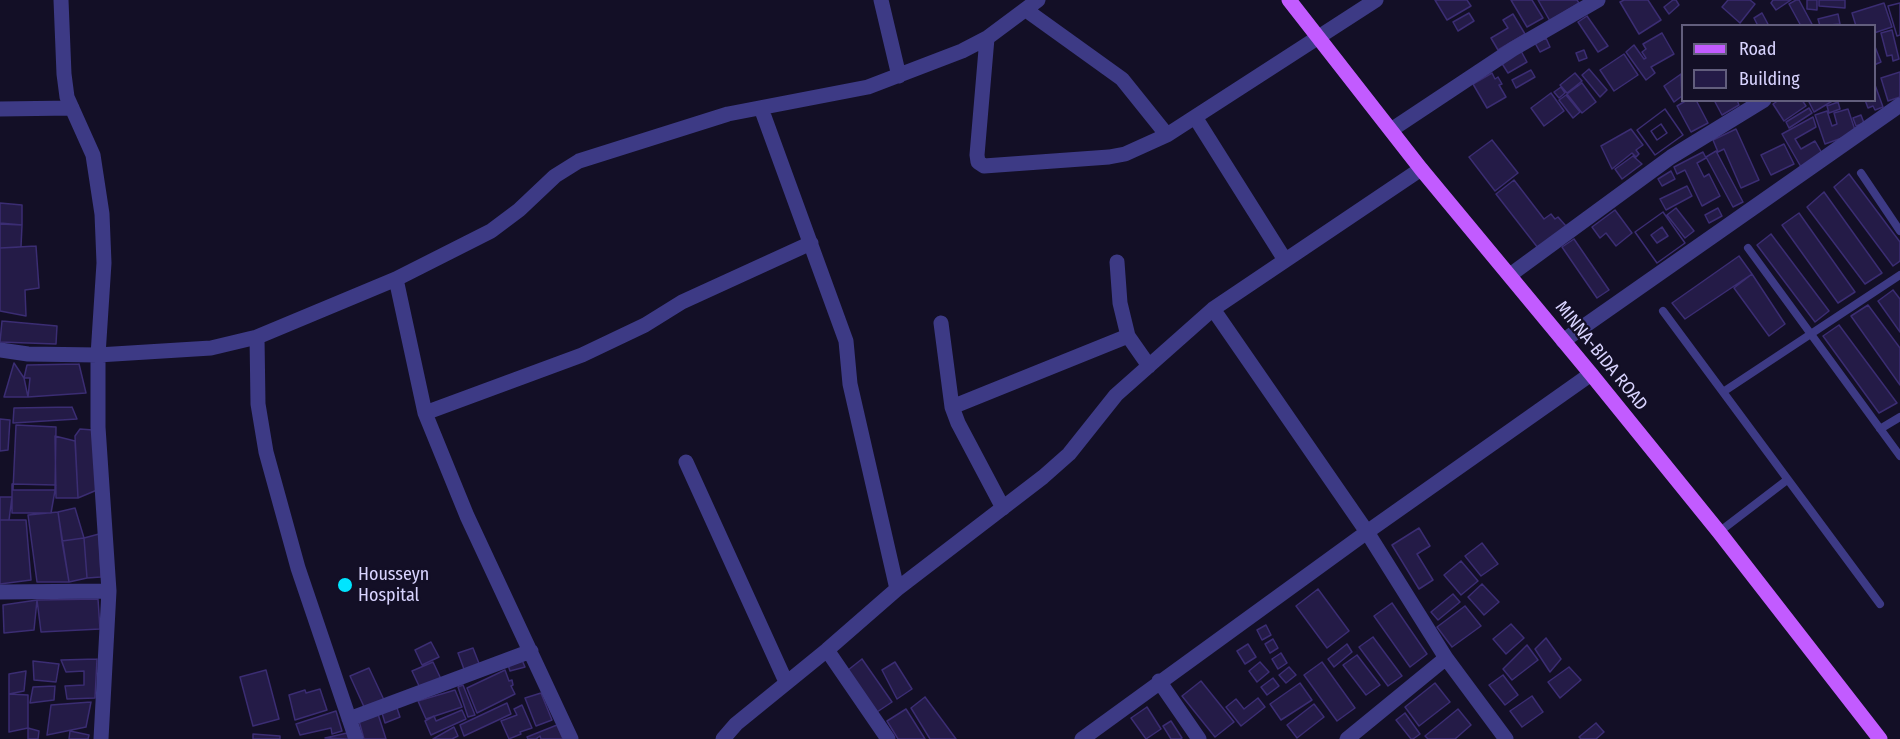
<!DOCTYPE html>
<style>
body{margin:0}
#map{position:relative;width:1900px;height:739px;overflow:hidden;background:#130f26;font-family:"Fira Sans Condensed",sans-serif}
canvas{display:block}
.legend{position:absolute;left:1681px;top:24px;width:195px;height:78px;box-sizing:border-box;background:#130f26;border:2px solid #625e7d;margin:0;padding:8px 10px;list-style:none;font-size:18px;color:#d9d4ff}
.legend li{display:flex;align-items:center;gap:12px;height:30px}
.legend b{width:30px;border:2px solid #625e7d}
</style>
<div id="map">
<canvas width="1900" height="739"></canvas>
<ul class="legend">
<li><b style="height:8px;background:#c25bff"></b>Road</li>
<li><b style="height:16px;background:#241b47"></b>Building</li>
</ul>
</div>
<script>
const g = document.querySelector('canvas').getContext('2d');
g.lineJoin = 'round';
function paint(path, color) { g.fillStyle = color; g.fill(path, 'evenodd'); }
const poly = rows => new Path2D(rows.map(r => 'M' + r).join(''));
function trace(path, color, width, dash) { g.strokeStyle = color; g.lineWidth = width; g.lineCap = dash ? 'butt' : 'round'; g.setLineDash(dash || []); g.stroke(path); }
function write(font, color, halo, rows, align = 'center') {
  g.font = font + ' "Fira Sans Condensed",sans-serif'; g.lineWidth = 4.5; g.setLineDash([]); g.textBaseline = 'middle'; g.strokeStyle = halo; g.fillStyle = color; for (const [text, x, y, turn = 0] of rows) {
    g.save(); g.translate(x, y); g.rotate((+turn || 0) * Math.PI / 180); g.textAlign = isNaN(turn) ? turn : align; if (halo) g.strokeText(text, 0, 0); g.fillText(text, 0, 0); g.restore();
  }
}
const building = poly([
 [1435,0,1467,0,1471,6,1447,20,1435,0],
 [1511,0,1532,0,1543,18,1527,27,1511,0],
 [1538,0,1577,0,1579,3,1550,21,1538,0],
 [1624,0,1648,0,1661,20,1639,34,1620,2,1624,0],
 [1673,0,1676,0,1679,5,1669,14,1664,7,1673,0],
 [1728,0,1750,0,1755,4,1740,23,1722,7,1728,0],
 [1773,0,1791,0,1776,10,1771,3,1773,0],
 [1796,0,1799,0,1813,26,1801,26,1789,4,1796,0],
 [1807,0,1817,0,1817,10,1807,9,1807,0],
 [1819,0,1845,0,1845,8,1819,6,1819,0],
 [1884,3,1892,27,1874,33,1874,26,1856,26,1852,13,1884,3],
 [1900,3,1900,35,1897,36,1888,6,1900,3],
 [1900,3,1900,35,1897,36,1888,6,1900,3],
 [1469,13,1474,21,1458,31,1453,22,1469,13],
 [1762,13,1769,26,1758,26,1754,18,1762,13],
 [1513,14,1525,34,1498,50,1491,38,1508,28,1503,20,1513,14],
 [1838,14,1840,24,1820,26,1818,19,1838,14],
 [1587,16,1608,46,1598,52,1578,22,1587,16],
 [1892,30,1899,59,1893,61,1892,55,1887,56,1881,33,1892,30],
 [1662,33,1674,54,1651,67,1655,73,1646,80,1626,52,1634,45,1644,59,1646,58,1642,52,1646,49,1643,44,1662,33],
 [1546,38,1550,47,1540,52,1535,43,1546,38],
 [1874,44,1881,62,1874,65,1874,44],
 [1584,50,1587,58,1579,61,1576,53,1584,50],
 [1521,51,1527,62,1508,73,1501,62,1521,51],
 [1624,54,1638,75,1614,91,1600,70,1624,54],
 [1589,69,1607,90,1600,97,1582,75,1589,69],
 [1531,70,1535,77,1516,88,1512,80,1531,70],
 [1900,72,1900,97,1888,101,1881,78,1900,72],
 [1492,73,1495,79,1498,77,1502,84,1499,85,1506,97,1487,108,1473,84,1492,73],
 [1575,73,1582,81,1567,93,1560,85,1575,73],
 [1681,74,1682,96,1674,102,1664,86,1681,74],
 [1582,83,1596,102,1582,113,1567,94,1582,83],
 [1875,85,1883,107,1875,110,1873,106,1868,108,1865,100,1874,100,1875,85],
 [1561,87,1565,93,1559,98,1554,92,1561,87],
 [1551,93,1564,111,1544,126,1531,108,1551,93],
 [1566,95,1580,112,1573,118,1559,100,1566,95],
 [1687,100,1696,100,1708,123,1691,132,1677,106,1687,100],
 [1714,100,1737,100,1739,105,1722,115,1714,100],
 [1779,100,1802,100,1806,106,1784,121,1773,104,1779,100],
 [1808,100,1834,100,1814,112,1808,100],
 [1838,102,1840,109,1829,113,1827,106,1838,102],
 [1809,108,1812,113,1789,128,1786,122,1809,108],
 [1665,109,1683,135,1655,155,1637,130,1665,109],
 [1661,124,1667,133,1657,140,1651,131,1661,124],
 [1665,109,1683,135,1655,155,1637,130,1665,109],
 [1848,109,1856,133,1825,144,1815,115,1827,111,1832,126,1837,124,1834,113,1848,109],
 [1861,115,1864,123,1856,126,1853,118,1861,115],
 [1813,117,1816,127,1795,139,1801,149,1815,141,1823,155,1801,167,1782,134,1813,117],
 [1661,124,1667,133,1657,140,1651,131,1661,124],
 [1631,129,1643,145,1636,150,1639,154,1636,157,1632,153,1612,169,1601,146,1631,129],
 [1736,129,1759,180,1741,188,1724,149,1718,152,1713,140,1736,129],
 [1492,140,1518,173,1495,191,1469,157,1492,140],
 [1784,144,1794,164,1771,175,1761,155,1784,144],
 [1716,151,1743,202,1733,207,1706,157,1716,151],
 [1703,152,1706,158,1697,163,1704,177,1709,174,1720,196,1702,206,1685,170,1677,174,1674,167,1703,152],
 [1633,156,1642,164,1622,179,1615,169,1633,156],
 [1671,171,1675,179,1662,186,1658,179,1671,171],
 [1849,174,1900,242,1900,261,1893,266,1834,187,1849,174],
 [1514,180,1544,219,1551,214,1555,219,1558,217,1566,226,1538,248,1496,194,1514,180],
 [1687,186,1692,196,1666,210,1660,199,1687,186],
 [1824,192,1882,273,1865,284,1807,207,1824,192],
 [0,203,22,205,22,225,0,223,0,203],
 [1676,208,1694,231,1685,238,1667,215,1676,208],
 [1718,208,1722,216,1709,223,1705,215,1718,208],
 [1615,210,1632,233,1616,246,1606,233,1600,238,1592,227,1615,210],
 [1663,212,1685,243,1657,263,1635,232,1663,212],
 [1662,227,1668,236,1657,243,1651,235,1662,227],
 [1663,212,1685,243,1657,263,1635,232,1663,212],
 [1799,213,1855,292,1838,303,1782,225,1799,213],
 [0,224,22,225,21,247,0,248,0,224],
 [1771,234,1829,311,1815,322,1757,245,1771,234],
 [1574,239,1609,290,1597,298,1562,247,1574,239],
 [36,246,39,288,25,290,26,316,0,311,0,248,36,246],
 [1739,256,1752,274,1685,319,1672,303,1739,256],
 [1752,274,1785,324,1769,336,1734,288,1752,274],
 [1893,290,1900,299,1900,332,1878,301,1893,290],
 [1868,305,1900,348,1900,385,1851,316,1868,305],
 [2,321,57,326,56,344,0,342,2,321],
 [1839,325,1897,403,1879,413,1823,336,1839,325],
 [14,363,24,378,28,397,4,397,14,363],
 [79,364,86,393,28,397,30,378,24,378,27,365,79,364],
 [72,407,77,419,13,423,14,408,72,407],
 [0,419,10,420,8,450,0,451,0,419],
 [16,425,56,427,55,490,13,490,16,425],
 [80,429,93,430,97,490,78,498,75,436,80,429],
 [55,436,75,441,78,498,56,498,55,436],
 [12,484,56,485,51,513,12,513,12,484],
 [0,497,12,497,9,520,0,520,0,497],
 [75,508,84,538,62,541,58,512,75,508],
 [58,512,69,582,37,582,28,515,58,512],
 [0,520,26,520,31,580,0,584,0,520],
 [1419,528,1430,546,1417,554,1433,580,1419,589,1392,545,1419,528],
 [99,534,101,577,87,578,84,538,99,534],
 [84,538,87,578,69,582,62,541,84,538],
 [1482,543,1498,564,1481,576,1465,556,1482,543],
 [1461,561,1478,581,1461,595,1444,575,1461,561],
 [1482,584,1499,602,1484,615,1468,597,1482,584],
 [1318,589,1349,631,1327,648,1296,606,1318,589],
 [1453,594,1460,602,1438,620,1431,612,1453,594],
 [98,599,100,629,41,632,37,600,98,599],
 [37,600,34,630,4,633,3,605,37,600],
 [1392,603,1427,654,1410,667,1374,616,1392,603],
 [1465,606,1481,626,1452,647,1437,627,1465,606],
 [1511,624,1524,638,1506,654,1493,639,1511,624],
 [1266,625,1271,635,1262,640,1257,630,1266,625],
 [1373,637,1402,676,1388,686,1359,647,1373,637],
 [1546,638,1561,659,1550,672,1535,649,1546,638],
 [1273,639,1278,648,1270,653,1265,644,1273,639],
 [431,642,439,657,422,665,415,650,431,642],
 [1248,644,1256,657,1245,664,1237,651,1248,644],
 [1347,644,1352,652,1334,667,1328,659,1347,644],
 [1527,645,1538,660,1512,680,1503,669,1527,645],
 [473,648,480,666,465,672,458,653,473,648],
 [1281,653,1287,663,1278,669,1272,659,1281,653],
 [1357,655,1380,685,1366,695,1343,665,1357,655],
 [97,659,95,698,67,699,65,686,84,685,84,671,66,672,61,660,97,659],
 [862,659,892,702,874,714,843,674,862,659],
 [522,660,525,667,510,671,508,665,522,660],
 [33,661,59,664,56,682,34,680,33,661],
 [433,662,441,679,420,688,412,671,433,662],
 [895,662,912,689,897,699,882,670,895,662],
 [1260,662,1269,672,1257,682,1249,671,1260,662],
 [1322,662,1355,708,1337,721,1304,675,1322,662],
 [1289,667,1296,675,1286,683,1279,675,1289,667],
 [1569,667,1581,680,1560,698,1548,682,1569,667],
 [369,668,384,700,365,709,350,676,369,668],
 [266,670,279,719,253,726,240,677,266,670],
 [505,670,509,681,512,680,513,685,511,686,515,694,477,713,467,688,505,670],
 [26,671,24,691,9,694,9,674,26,671],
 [1503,675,1518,695,1505,705,1489,685,1503,675],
 [1273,678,1279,686,1267,695,1261,687,1273,678],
 [1201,681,1234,722,1215,737,1182,696,1201,681],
 [1300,683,1312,700,1281,720,1270,704,1300,683],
 [1435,683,1450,702,1419,726,1405,707,1435,683],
 [463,685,475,715,468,717,458,687,463,685],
 [55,686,54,700,30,703,33,687,55,686],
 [320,689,327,710,295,720,289,695,305,690,306,693,320,689],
 [455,690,462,707,426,719,418,701,455,690],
 [541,693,552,720,536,726,525,698,541,693],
 [9,694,28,695,28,728,9,732,9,694],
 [1532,696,1543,712,1522,727,1510,711,1532,696],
 [925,697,956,739,930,739,911,708,925,697],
 [1258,698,1265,707,1241,726,1226,707,1236,699,1244,709,1258,698],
 [91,702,86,727,47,735,51,705,91,702],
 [507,703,511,714,464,736,460,725,507,703],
 [1314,704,1324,717,1297,738,1287,725,1314,704],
 [522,705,532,728,520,732,521,734,509,739,501,721,517,715,514,709,522,705],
 [1147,707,1161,729,1146,739,1131,718,1147,707],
 [397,708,400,717,385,723,382,713,397,708],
 [906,709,925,739,898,739,887,721,906,709],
 [1458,709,1471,725,1455,739,1428,739,1425,736,1458,709],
 [462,710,466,719,431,735,425,721,434,716,436,721,462,710],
 [336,711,342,731,332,734,331,728,300,735,296,724,336,711],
 [1405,713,1420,734,1413,739,1411,739,1396,720,1405,713],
 [378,714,386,739,364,739,359,721,378,714],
 [1171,721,1182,738,1180,739,1171,739,1163,726,1171,721],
 [1596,723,1604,732,1596,739,1581,739,1579,737,1596,723],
 [557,725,563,739,541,739,540,736,537,738,537,739,528,739,527,737,557,725],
 [454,727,458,736,452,739,433,739,454,727],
 [28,728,39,731,38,739,28,739,28,728],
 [70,731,89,735,88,739,69,739,70,731],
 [347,733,349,739,325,738,347,733],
 [253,734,280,736,280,739,253,739,253,734]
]);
paint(building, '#241b47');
trace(building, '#3b2d73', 1.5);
trace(poly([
 [1861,173,1900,231],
 [1748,248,1900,456],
 [1663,311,1880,604],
 [1723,392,1900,275],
 [1880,429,1900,417],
 [1719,532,1787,480]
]), '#3d3a85', 8);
trace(poly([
 [61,0,64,74,67,97,93,155,102,214,104,263,98,355,98,427,109,591,101,739],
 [881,0,899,76],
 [1026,10,1122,79,1167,135],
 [987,38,977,155,978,162,984,166,1109,157,1125,154,1167,135,1376,0],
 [761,108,846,341,850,384,897,589],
 [0,109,72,108],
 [1195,117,1285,260],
 [1391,130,1513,49,1598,0],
 [1117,262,1120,303,1128,336,1149,366],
 [1510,275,1671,157,1764,100],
 [396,279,425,413,467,516,571,739],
 [1213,309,1367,532,1446,658,1506,739],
 [941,323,952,407,958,423,1003,508],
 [257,337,258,404,266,452,298,568,356,739],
 [1563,341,1900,105],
 [0,350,28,354,98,355,211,348,257,337,396,279,491,231,519,210,555,176,579,161,728,114,868,87,962,51,987,38,1038,0],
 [952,407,1128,336],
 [425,413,582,355,645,325,682,302,811,243],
 [686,462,786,682],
 [0,592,109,591],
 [827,650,888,739],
 [1159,681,1199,739],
 [349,719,531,651],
 [723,739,736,724,827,650,897,589,1043,477,1069,454,1116,395,1213,309,1421,169],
 [1082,739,1367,532,1591,374],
 [1347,739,1446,658]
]), '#3d3a85', 15);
trace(poly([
 [1289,0,1421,169,1591,374,1719,532,1880,739]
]), '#c25bff', 15);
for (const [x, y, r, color] of [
 [345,585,8,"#00e5ff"]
]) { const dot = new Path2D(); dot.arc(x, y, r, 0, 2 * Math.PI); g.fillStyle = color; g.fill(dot); trace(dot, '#130f26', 2); }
write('18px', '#d9d4ff', '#130f26', [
 ["MINNA-BIDA ROAD",1601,356,51]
]);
write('18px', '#d9d4ff', '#130f26', [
 ["Housseyn",358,575],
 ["Hospital",358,596]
], 'left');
</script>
